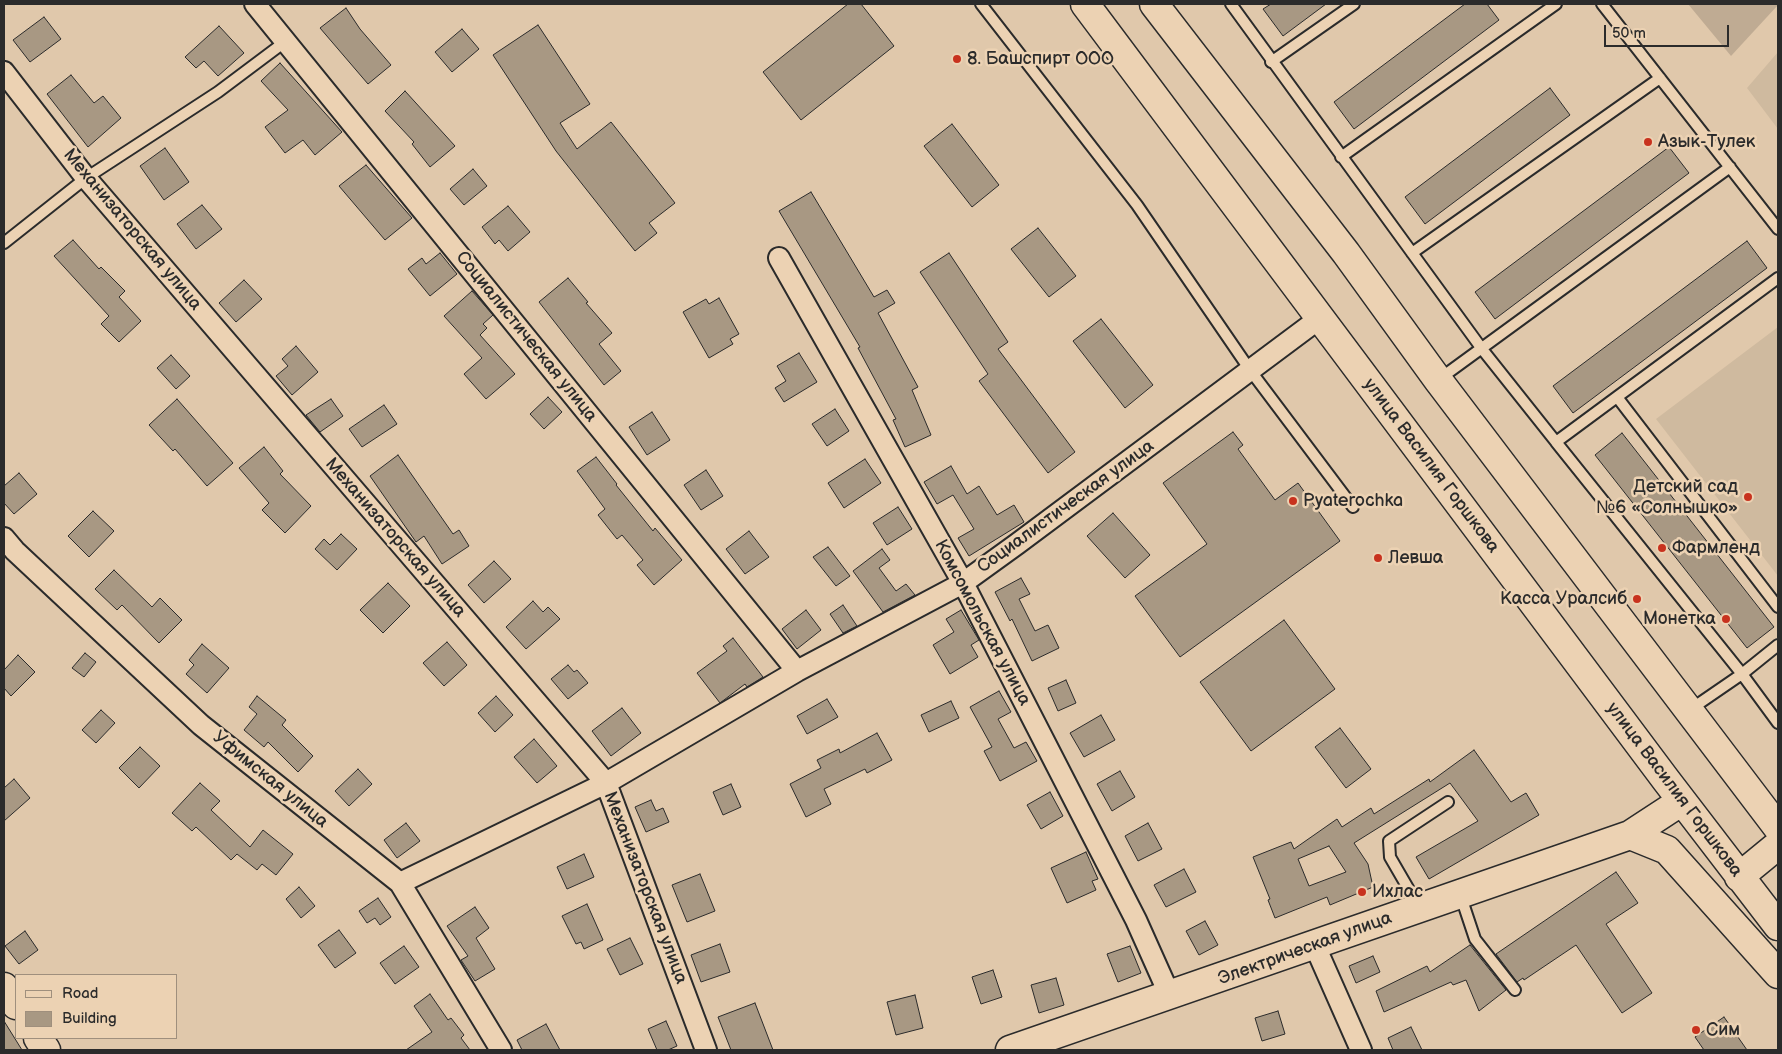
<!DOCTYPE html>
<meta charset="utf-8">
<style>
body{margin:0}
#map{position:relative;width:1782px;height:1054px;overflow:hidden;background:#e0c8ab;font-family:"Balsamiq Sans",sans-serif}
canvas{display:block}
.frame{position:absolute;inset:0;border:5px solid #2b2b2b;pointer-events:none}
.legend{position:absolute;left:15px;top:974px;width:162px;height:65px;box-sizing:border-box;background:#ecd2b3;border:1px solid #9f8f7d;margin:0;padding:6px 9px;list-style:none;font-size:15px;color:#2b2b2b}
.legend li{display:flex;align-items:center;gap:10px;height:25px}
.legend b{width:25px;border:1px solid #9f8f7d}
.scale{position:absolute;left:1604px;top:25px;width:125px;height:22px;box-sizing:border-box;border:2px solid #2b2b2b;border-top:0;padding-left:6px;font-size:15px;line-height:18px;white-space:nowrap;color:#2b2b2b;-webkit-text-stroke:4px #ecd2b3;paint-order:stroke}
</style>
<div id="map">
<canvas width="1782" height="1054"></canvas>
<div class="frame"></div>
<ul class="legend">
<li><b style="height:6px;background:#ecd2b3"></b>Road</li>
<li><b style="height:14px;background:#a89883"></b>Building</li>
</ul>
<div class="scale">50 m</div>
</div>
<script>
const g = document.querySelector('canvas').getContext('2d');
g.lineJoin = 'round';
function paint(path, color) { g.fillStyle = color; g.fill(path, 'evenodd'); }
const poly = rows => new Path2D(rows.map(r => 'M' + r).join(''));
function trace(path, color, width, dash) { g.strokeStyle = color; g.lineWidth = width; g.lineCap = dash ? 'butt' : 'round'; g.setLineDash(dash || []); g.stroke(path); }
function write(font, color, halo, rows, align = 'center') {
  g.font = font + ' "Balsamiq Sans",sans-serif'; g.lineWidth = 5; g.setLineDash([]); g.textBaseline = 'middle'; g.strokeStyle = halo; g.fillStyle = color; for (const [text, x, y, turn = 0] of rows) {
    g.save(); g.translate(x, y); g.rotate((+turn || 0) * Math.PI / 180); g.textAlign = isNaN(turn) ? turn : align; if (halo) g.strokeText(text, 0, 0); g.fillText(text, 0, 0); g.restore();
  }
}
paint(poly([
 [1778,52,1778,129,1747,88],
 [1778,327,1778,576,1656,419]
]), '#cfba9f');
paint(poly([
 [1688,4,1778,4,1778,5,1731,56]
]), '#bfab93');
const building = poly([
 [848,4,861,4,894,46,801,120,763,72,848,4],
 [1271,4,1326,4,1283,36,1263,9,1271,4],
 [1465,4,1487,4,1499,20,1354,129,1334,102,1465,4],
 [346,8,360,29,391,65,368,84,320,28,346,8],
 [44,17,61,39,30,62,13,40,44,17],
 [538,25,590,104,560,123,577,149,611,122,675,203,649,223,657,233,635,251,556,151,493,55,538,25],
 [219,26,244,53,218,76,204,61,196,68,185,57,219,26],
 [462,29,479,49,452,72,435,52,462,29],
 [280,63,342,132,315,155,303,140,285,153,265,127,288,110,261,81,280,63],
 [71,75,94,103,103,96,121,118,88,147,47,94,71,75],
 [1550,88,1570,115,1425,224,1405,197,1550,88],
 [405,91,455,146,430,167,412,144,414,142,385,111,405,91],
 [952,124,999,185,972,207,924,146,952,124],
 [1669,147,1689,173,1495,319,1475,292,1669,147],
 [165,148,189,182,164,200,140,166,165,148],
 [366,165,412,218,385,240,339,186,366,165],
 [473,169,487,186,464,205,450,189,473,169],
 [811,192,874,297,887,290,895,303,878,313,918,387,912,390,931,435,905,447,893,420,896,419,858,348,860,347,779,211,811,192],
 [202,205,222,229,196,249,177,224,202,205],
 [508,206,530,232,508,251,499,240,495,244,482,227,508,206],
 [1038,228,1076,276,1049,297,1011,249,1038,228],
 [73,240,99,269,101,267,125,291,119,297,141,321,119,342,101,324,109,316,54,256,73,240],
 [1747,241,1767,268,1573,413,1553,386,1747,241],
 [440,253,457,274,430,296,408,269,422,258,426,264,440,253],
 [949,253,1008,342,998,349,1075,452,1048,473,979,381,988,374,920,272,949,253],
 [568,278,588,302,586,303,612,333,599,344,621,371,604,385,539,302,568,278],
 [244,280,262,299,236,322,219,303,244,280],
 [472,291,493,315,483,324,487,328,480,335,515,374,486,399,464,374,482,358,444,316,472,291],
 [719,298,739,334,730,339,733,344,709,358,683,312,706,299,709,304,719,298],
 [1101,319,1153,385,1125,408,1073,341,1101,319],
 [296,346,318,372,292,395,276,376,288,366,282,359,296,346],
 [799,353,817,382,784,402,775,388,786,381,777,366,799,353],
 [171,355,190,376,176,389,157,368,171,355],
 [548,397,562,412,544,429,530,414,548,397],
 [177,399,233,463,207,486,175,449,173,451,149,425,177,399],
 [331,399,343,416,320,432,306,415,331,399],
 [384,405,397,424,362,447,349,429,384,405],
 [835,409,849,431,827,446,812,424,835,409],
 [652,412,670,440,647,455,629,427,652,412],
 [1233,432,1243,445,1238,449,1275,500,1298,483,1340,541,1180,657,1135,596,1207,544,1163,483,1233,432],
 [1622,433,1774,627,1747,648,1595,455,1622,433],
 [264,447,283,471,280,474,311,506,285,533,262,510,269,503,239,468,264,447],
 [398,455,453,534,459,530,469,546,442,564,424,536,416,542,370,476,398,455],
 [596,457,617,484,616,485,653,531,655,528,682,560,654,585,637,565,643,560,622,535,617,539,598,515,605,509,577,471,596,457],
 [865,459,881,483,844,508,828,483,865,459],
 [951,466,967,494,979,486,997,515,1014,505,1024,522,969,556,958,538,974,529,953,495,937,504,924,482,951,466],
 [706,470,723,496,701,510,684,485,706,470],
 [19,473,37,494,14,514,4,503,4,486,19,473],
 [898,507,912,529,887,545,873,523,898,507],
 [93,511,114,531,89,557,68,536,93,511],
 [1113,513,1150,555,1125,578,1087,536,1113,513],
 [749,531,769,557,745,574,726,549,749,531],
 [341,534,357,549,337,570,315,549,324,539,330,545,341,534],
 [828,547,850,576,836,586,813,557,828,547],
 [882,549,890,560,879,568,896,591,906,584,915,595,883,612,853,571,882,549],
 [494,561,511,579,484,603,468,585,494,561],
 [114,570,152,607,160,598,182,620,159,643,122,605,117,610,95,589,114,570],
 [1021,578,1030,594,1019,599,1035,631,1048,625,1059,648,1032,661,1012,619,1010,621,995,592,1021,578],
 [388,583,410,606,383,633,360,610,388,583],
 [533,601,543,612,548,607,560,619,526,649,506,627,533,601],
 [843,605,857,626,843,633,830,614,843,605],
 [806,610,821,630,797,649,782,629,806,610],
 [961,610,979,640,971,645,978,657,950,674,933,645,954,632,946,619,961,610],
 [1284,620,1335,689,1251,751,1200,682,1284,620],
 [733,638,763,677,747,687,745,684,720,703,697,673,727,651,723,646,733,638],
 [447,642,467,665,444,686,423,663,447,642],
 [202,644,229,668,207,693,186,674,194,665,189,660,202,644],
 [85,653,96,662,84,677,72,668,85,653],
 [18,655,35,672,11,696,4,688,4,670,18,655],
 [568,665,574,672,577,670,588,683,568,699,551,679,568,665],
 [1066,680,1076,703,1058,711,1048,688,1066,680],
 [999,691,1011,712,998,719,1014,748,1026,742,1037,761,1000,781,984,751,992,747,970,707,999,691],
 [257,696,286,720,282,725,313,756,298,772,268,742,264,747,244,730,257,714,249,707,257,696],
 [496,696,513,715,495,732,478,713,496,696],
 [827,699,838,717,807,734,797,716,827,699],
 [951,701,959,718,929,732,921,715,951,701],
 [622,708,641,733,611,756,592,731,622,708],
 [101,710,115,723,96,743,82,730,101,710],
 [1101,715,1115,740,1084,757,1070,733,1101,715],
 [1340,728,1371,769,1346,788,1315,747,1340,728],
 [877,733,892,760,867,773,865,769,824,789,831,804,806,817,790,784,821,768,817,760,839,749,840,753,877,733],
 [534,739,557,766,537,783,514,757,534,739],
 [140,747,160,766,139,788,119,768,140,747],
 [1474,750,1511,802,1526,793,1539,815,1429,879,1416,857,1478,821,1450,783,1354,843,1368,864,1373,887,1330,905,1327,897,1275,918,1268,900,1270,899,1253,857,1291,842,1294,849,1337,819,1342,827,1371,808,1374,814,1429,779,1430,782,1474,750],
 [1329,846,1346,872,1309,886,1298,859,1329,846],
 [358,769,372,784,349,806,335,791,358,769],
 [1120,771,1135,797,1112,811,1097,784,1120,771],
 [14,779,30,798,4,821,4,788,14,779],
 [200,783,220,801,211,810,250,847,263,830,293,854,276,875,262,864,257,870,237,854,231,860,196,827,192,831,172,813,200,783],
 [731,784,741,807,723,815,713,792,731,784],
 [1050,792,1063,816,1041,829,1027,805,1050,792],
 [651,800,656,811,663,808,669,822,646,832,635,807,651,800],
 [406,823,420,841,397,858,384,840,406,823],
 [1148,823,1162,849,1138,861,1125,836,1148,823],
 [1086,852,1098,879,1092,881,1096,890,1067,903,1051,868,1086,852],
 [584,854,594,877,567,889,557,867,584,854],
 [1184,869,1196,892,1166,907,1154,885,1184,869],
 [1616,872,1638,903,1606,924,1652,993,1622,1013,1576,945,1524,980,1523,978,1517,982,1496,954,1616,872],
 [700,874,715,911,687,922,672,885,700,874],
 [299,887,315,906,301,918,286,899,299,887],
 [378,898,391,917,380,925,375,918,367,923,359,911,378,898],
 [587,904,603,940,584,949,581,942,576,944,562,916,587,904],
 [475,907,489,928,476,938,495,969,475,981,461,960,468,956,447,926,475,907],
 [1205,921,1218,945,1199,955,1186,931,1205,921],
 [339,930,356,953,335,968,318,945,339,930],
 [25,931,38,950,19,964,5,946,25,931],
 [630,938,643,964,620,975,607,949,630,938],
 [720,944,730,972,701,982,691,955,720,944],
 [1470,945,1506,990,1479,1011,1466,980,1453,985,1451,982,1384,1012,1376,991,1427,966,1430,972,1470,945],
 [404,946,419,967,395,984,380,963,404,946],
 [1130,946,1141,973,1118,982,1107,954,1130,946],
 [1373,956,1380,972,1356,983,1349,966,1373,956],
 [993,970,1002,997,981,1004,972,977,993,970],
 [1056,978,1064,1005,1039,1013,1031,985,1056,978],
 [430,994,448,1020,451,1018,464,1035,461,1038,470,1050,406,1050,432,1032,414,1006,430,994],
 [915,995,923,1028,896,1035,887,1002,915,995],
 [755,1003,773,1050,731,1050,718,1017,755,1003],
 [1278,1011,1285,1034,1262,1041,1255,1018,1278,1011],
 [1724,1017,1747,1050,1704,1050,1695,1037,1724,1017],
 [4,1021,22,1050,4,1050,4,1021],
 [666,1021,677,1046,668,1050,657,1050,648,1029,666,1021],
 [546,1024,560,1050,522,1050,517,1040,546,1024],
 [1411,1027,1422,1050,1393,1050,1388,1038,1411,1027]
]);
paint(building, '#a89883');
trace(building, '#2b2b2b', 1);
const lane = poly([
 [981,4,1137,205,1250,370,1353,507],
 [1231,4,1482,349,1556,442,1778,278],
 [1602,4,1778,229],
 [1271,62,1354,4],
 [1341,157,1556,4],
 [4,243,86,178,218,92,286,41],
 [1412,253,1660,78],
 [1438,380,1730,167],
 [1617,397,1778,607],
 [1556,442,1742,674,1778,645],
 [1691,709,1742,674,1778,723],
 [1460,894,1475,939,1515,990],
 [1419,907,1390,857,1389,841,1448,802]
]);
const street = poly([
 [255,4,797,671],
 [4,72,86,178,606,783,706,1050],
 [779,258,963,583,1136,920,1170,996],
 [4,538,15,551,201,725,400,883,501,1050],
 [400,883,606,783,797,671,963,583,1017,544,1320,318],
 [1315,946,1361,1050]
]);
const secondary = poly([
 [1085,4,1666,780,1778,926],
 [1154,4,1346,253,1438,380,1778,828],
 [1630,835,1682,801],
 [1739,877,1778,845],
 [4,987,16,1005],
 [38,1038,46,1050],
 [1010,1050,1630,835,1667,850,1778,974]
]);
trace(lane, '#2b2b2b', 14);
trace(street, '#2b2b2b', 24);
trace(secondary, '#2b2b2b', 31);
trace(lane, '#ecd2b3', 10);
trace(street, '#ecd2b3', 20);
trace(secondary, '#ecd2b3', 28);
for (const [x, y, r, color] of [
 [957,59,5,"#c8321e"],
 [1648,142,5,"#c8321e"],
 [1748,497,5,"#c8321e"],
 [1293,501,5,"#c8321e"],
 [1662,548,5,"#c8321e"],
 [1378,558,5,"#c8321e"],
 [1637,599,5,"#c8321e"],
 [1726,619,5,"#c8321e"],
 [1362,892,5,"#c8321e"],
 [1696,1030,5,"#c8321e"]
]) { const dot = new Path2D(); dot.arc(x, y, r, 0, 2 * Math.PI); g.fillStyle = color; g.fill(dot); trace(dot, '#ecd2b3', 2); }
write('18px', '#2b2b2b', '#ecd2b3', [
 ["8. Башспирт ООО",967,59],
 ["Азык-Тулек",1658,142],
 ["Детский сад",1738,487,"right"],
 ["№6 «Солнышко»",1738,508,"right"],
 ["Pyaterochka",1303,501],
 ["Фармленд",1672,548],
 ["Левша",1388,558],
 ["Касса Уралсиб",1627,599,"right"],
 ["Монетка",1716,619,"right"],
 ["Ихлас",1372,892],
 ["Сим",1706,1030]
], 'left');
write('18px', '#2b2b2b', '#ecd2b3', [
 ["Механизаторская улица",132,230,50],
 ["Социалистическая улица",526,337,51],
 ["улица Василия Горшкова",1431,466,53],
 ["Социалистическая улица",1066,507,-36],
 ["Механизаторская улица",395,538,49],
 ["Комсомольская улица",982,623,62],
 ["Уфимская улица",270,780,39],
 ["улица Василия Горшкова",1674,790,53],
 ["Механизаторская улица",645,888,69],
 ["Электрическая улица",1305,949,-20]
]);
</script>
